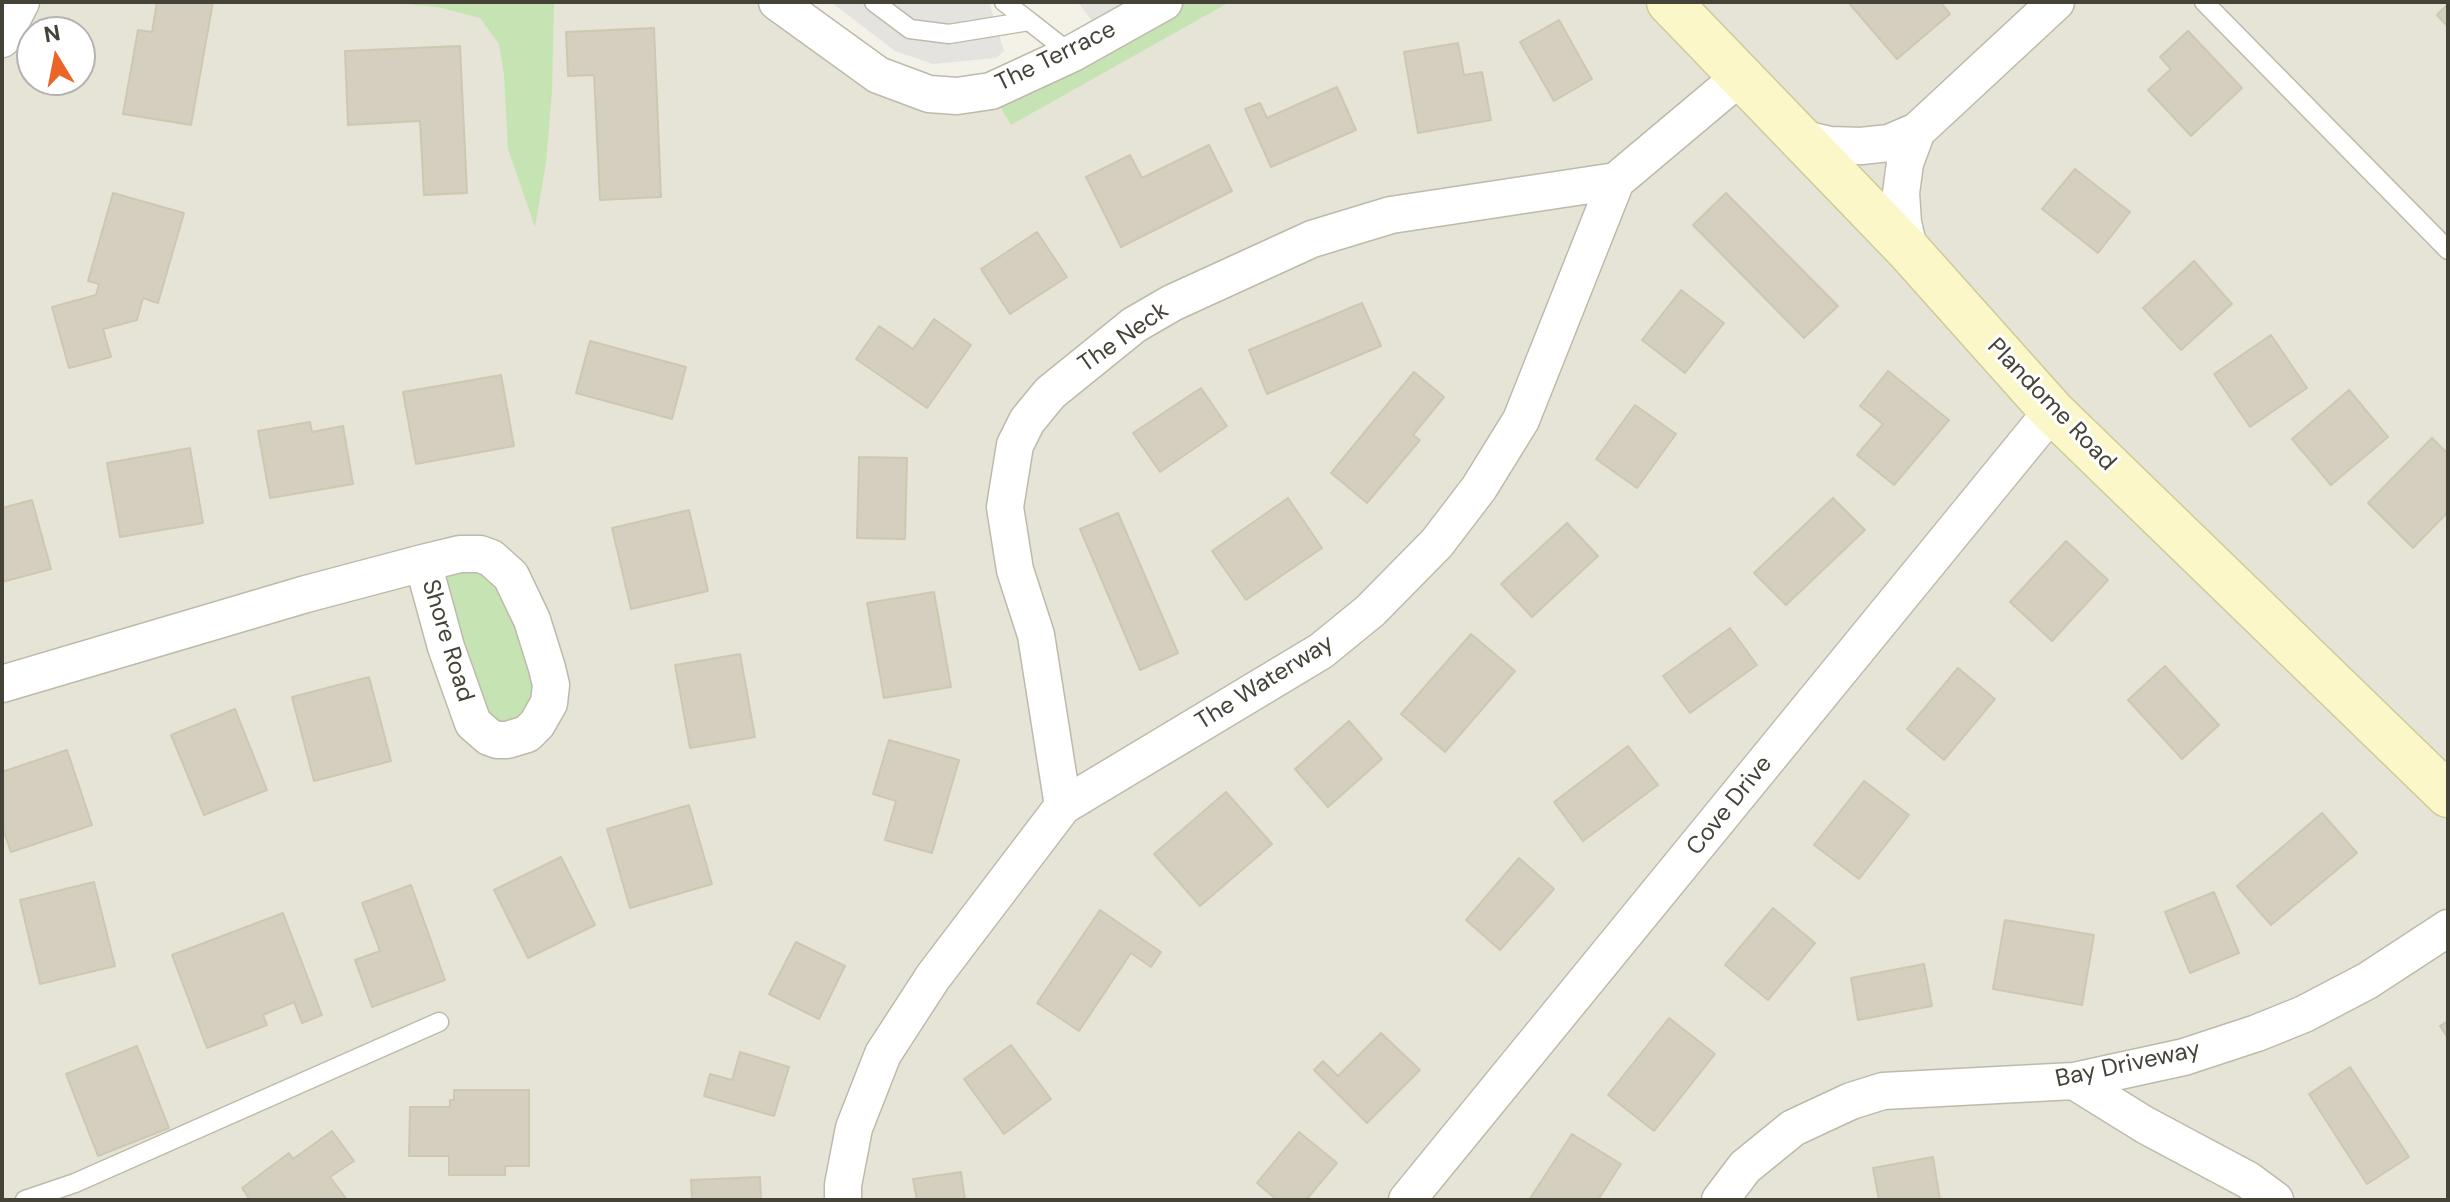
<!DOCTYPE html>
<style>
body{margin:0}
#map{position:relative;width:2450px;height:1202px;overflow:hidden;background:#f3f1e8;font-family:"DM Sans",sans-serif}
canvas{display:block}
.frame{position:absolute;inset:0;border:4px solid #454237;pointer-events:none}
.north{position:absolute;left:16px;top:16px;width:80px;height:80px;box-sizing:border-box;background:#fff;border:2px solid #b5b3af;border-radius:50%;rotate:350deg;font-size:22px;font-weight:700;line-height:32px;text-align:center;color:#454237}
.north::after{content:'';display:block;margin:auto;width:28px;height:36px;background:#eb6526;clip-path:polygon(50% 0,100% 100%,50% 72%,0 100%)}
</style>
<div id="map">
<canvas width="2450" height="1202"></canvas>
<div class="frame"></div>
<div class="north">N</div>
</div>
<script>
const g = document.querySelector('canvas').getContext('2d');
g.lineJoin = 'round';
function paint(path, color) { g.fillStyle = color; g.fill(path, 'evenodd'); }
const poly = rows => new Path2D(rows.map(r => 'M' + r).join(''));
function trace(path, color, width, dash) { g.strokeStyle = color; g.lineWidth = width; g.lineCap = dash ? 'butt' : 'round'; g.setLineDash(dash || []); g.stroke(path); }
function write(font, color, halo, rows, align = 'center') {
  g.font = font + ' "DM Sans",sans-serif'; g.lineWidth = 6; g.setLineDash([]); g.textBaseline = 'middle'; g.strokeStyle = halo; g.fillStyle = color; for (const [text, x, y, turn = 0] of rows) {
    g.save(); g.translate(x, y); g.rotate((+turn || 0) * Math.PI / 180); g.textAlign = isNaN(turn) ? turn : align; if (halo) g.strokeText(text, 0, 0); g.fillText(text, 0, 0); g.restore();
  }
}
paint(poly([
 [2,2,777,2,878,75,991,91,1012,124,1230,2,2448,2,2448,1200,2,1200],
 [32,32,80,32,80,80,32,80]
]), '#e6e4d6');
paint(poly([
 [384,2,554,2,552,91,546,163,535,227,508,149,504,75,499,44,480,18,438,7],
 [1164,2,1230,2,1011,125,991,91],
 [480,554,551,685,497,740,423,563]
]), '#c6e4b3');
paint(poly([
 [831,2,989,2,1004,51,996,58,933,64,895,51],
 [1078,2,1148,2,1100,32]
]), '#e4e3df');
const building = poly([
 [157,2,213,2,191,125,123,114,138,30,152,32,157,2],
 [1848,2,1940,2,1950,14,1897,59,1848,2],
 [2448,4,2448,27,2437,15,2448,4],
 [1559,20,1592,79,1554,101,1520,42,1559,20],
 [654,28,661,197,600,200,594,75,568,76,566,32,654,28],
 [2188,31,2242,88,2191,136,2148,90,2171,69,2160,57,2188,31],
 [1458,43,1464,75,1482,72,1491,120,1418,133,1404,52,1458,43],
 [460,46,467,193,424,195,420,121,348,125,345,51,460,46],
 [1337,87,1356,130,1271,167,1245,109,1260,103,1267,118,1337,87],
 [1209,145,1232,191,1121,247,1086,177,1130,155,1142,178,1209,145],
 [2075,169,2130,212,2098,253,2042,209,2075,169],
 [113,193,184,213,158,303,143,298,137,320,103,329,111,357,69,368,52,307,96,295,99,284,88,281,113,193],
 [1726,193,1838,306,1804,338,1693,225,1726,193],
 [1037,232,1067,277,1010,314,981,269,1037,232],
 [2194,261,2232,304,2181,350,2143,308,2194,261],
 [1681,290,1724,323,1685,373,1642,340,1681,290],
 [1362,303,1381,346,1267,394,1249,350,1362,303],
 [934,319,971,345,927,408,856,359,879,326,913,349,934,319],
 [2271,335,2307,388,2250,427,2214,374,2271,335],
 [590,341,686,367,672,419,576,393,590,341],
 [1888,371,1949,420,1894,485,1857,455,1883,424,1860,406,1888,371],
 [1414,372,1444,397,1413,435,1420,440,1367,503,1331,473,1414,372],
 [501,375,514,446,416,464,403,392,501,375],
 [1201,388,1227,426,1160,472,1133,433,1201,388],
 [2349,390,2388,437,2331,485,2292,439,2349,390],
 [1635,405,1676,434,1637,488,1596,459,1635,405],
 [310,422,312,432,343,426,353,484,270,498,258,431,310,422],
 [2432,438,2448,454,2448,512,2413,548,2368,503,2432,438],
 [190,448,203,523,120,537,107,463,190,448],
 [859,457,907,458,905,539,857,538,859,457],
 [1288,498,1322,548,1246,600,1212,551,1288,498],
 [1833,498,1865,530,1786,605,1754,573,1833,498],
 [32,500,51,569,2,582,2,508,32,500],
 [689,510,708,591,631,609,612,528,689,510],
 [1118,513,1178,653,1140,670,1080,529,1118,513],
 [1567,523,1598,556,1532,617,1501,584,1567,523],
 [2066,541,2108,580,2052,641,2010,602,2066,541],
 [934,592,951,687,884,698,867,603,934,592],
 [1730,628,1757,665,1690,713,1663,676,1730,628],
 [1471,634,1515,671,1445,752,1401,714,1471,634],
 [740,654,755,737,690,748,675,665,740,654],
 [2165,666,2219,725,2182,759,2128,700,2165,666],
 [1958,668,1995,699,1944,760,1907,729,1958,668],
 [369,677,391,761,314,781,292,697,369,677],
 [235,709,267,790,204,815,171,735,235,709],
 [1349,721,1382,759,1328,807,1295,769,1349,721],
 [889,740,959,760,932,853,885,840,896,801,873,794,889,740],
 [1628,746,1658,785,1583,841,1554,802,1628,746],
 [67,750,92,825,11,852,2,826,2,772,67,750],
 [1864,781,1909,815,1859,879,1814,845,1864,781],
 [1226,792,1272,844,1200,906,1154,854,1226,792],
 [689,805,712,884,630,908,607,829,689,805],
 [2322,813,2357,853,2271,925,2237,886,2322,813],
 [561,857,595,925,528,958,494,890,561,857],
 [1519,858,1554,889,1500,950,1466,920,1519,858],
 [94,882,115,966,40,984,20,900,94,882],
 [411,885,445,980,372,1007,355,960,380,951,362,903,411,885],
 [2214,892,2239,953,2190,973,2165,912,2214,892],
 [1773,908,1815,943,1768,1000,1725,965,1773,908],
 [1100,910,1161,952,1151,967,1131,953,1079,1031,1037,1003,1100,910],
 [283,913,322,1015,302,1023,294,1002,263,1015,267,1025,207,1048,172,955,283,913],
 [2005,920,2094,935,2082,1005,1993,989,2005,920],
 [796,942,845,966,819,1019,769,994,796,942],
 [1924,964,1932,1006,1858,1020,1851,978,1924,964],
 [1669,1018,1715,1054,1654,1131,1608,1095,1669,1018],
 [2448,1021,2448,1038,2440,1026,2448,1021],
 [1381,1033,1420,1070,1367,1123,1314,1070,1323,1061,1338,1076,1381,1033],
 [1011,1045,1051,1099,1004,1134,964,1079,1011,1045],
 [137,1046,169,1128,98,1156,66,1074,137,1046],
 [740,1052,789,1067,774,1116,704,1096,710,1074,732,1080,740,1052],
 [2350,1067,2409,1157,2367,1184,2309,1094,2350,1067],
 [454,1090,529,1090,529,1166,505,1166,505,1175,449,1175,449,1156,409,1156,410,1107,450,1107,450,1100,454,1100,454,1090],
 [332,1131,354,1161,330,1177,347,1200,250,1200,242,1188,289,1153,293,1159,332,1131],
 [1299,1132,1337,1163,1306,1200,1277,1200,1257,1183,1299,1132],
 [1572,1134,1621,1164,1598,1200,1529,1200,1572,1134],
 [1933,1157,1940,1200,1879,1200,1873,1168,1933,1157],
 [961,1172,965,1200,917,1200,913,1179,961,1172],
 [760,1177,761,1200,692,1200,691,1180,760,1177]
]);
paint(building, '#d4cfbe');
trace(building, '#cec8b2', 2);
const service = poly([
 [874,2,910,29,949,34,1029,21,1071,54],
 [1004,2,1029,21],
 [2204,2,2448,250],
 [25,1200,75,1183,439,1022]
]);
const minor = poly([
 [777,2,878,75,929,94,957,96,991,91,1071,54,1164,2],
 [2,39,21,2],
 [1799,138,1830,145,1861,146,1889,143,1917,131],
 [1910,252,1903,223,1901,193,1905,163,1917,131,2056,2],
 [2,684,306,594,423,563,460,554,480,554,491,558,511,576,532,620,547,668,551,685,549,703,537,724,527,734,507,740,497,740,489,737,473,723,446,647,423,563],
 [1063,806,1036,635,1015,570,1005,507,1015,445,1027,421,1050,393,1134,325,1172,303,1312,239,1391,215,1616,181],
 [2074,1081,2145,1125,2248,1180,2275,1200],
 [843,1200,843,1185,854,1128,883,1054,933,977,1063,806,1321,651,1370,611,1437,543,1479,488,1521,420,1616,181,1741,76],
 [1407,1200,2052,411],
 [1720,1200,1745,1167,1793,1128,1851,1101,1883,1091,2074,1081,2184,1057,2257,1033,2304,1014,2367,981,2448,928]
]);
const secondary = poly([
 [1669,2,1910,252,2052,411,2448,795]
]);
trace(service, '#bebaab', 21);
trace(minor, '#bebaab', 39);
trace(secondary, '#cfca9a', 47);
trace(service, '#fff', 18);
trace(minor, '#fff', 36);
trace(secondary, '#fbf7c9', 44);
write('24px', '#454237', '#fff', [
 ["The Terrace",1056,57,-26],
 ["The Neck",1124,338,-35],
 ["Plandome Road",2051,405,46],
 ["Shore Road",447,641,73],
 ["The Waterway",1265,683,-32],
 ["Cove Drive",1730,806,-51],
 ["Bay Driveway",2128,1065,-12]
]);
</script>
